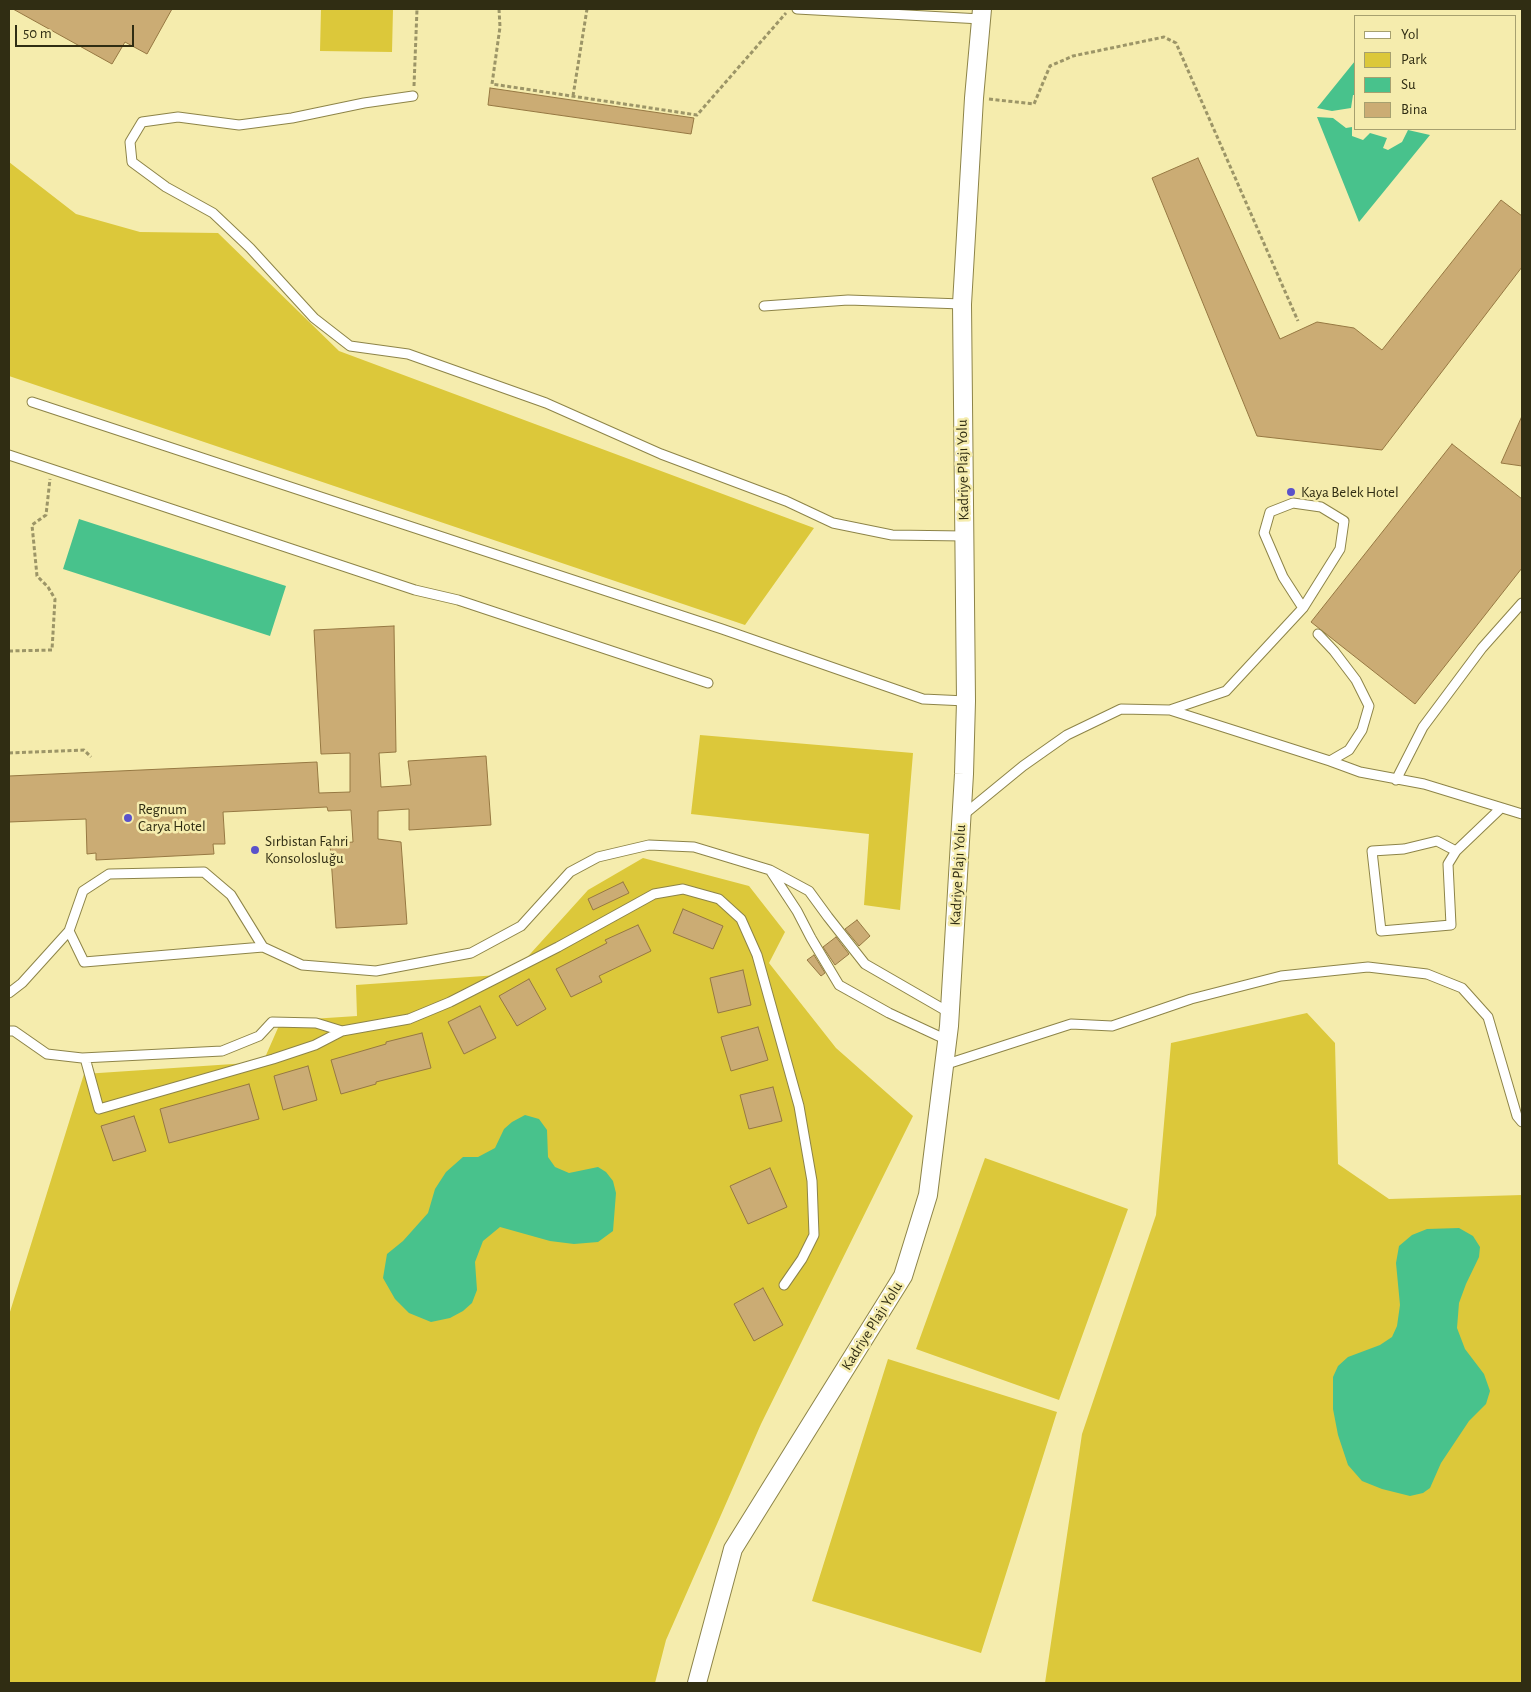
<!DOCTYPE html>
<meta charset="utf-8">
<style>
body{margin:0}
#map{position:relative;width:1531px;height:1692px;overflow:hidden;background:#f5ecad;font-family:"Alegreya Sans",sans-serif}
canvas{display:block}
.frame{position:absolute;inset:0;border:10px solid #302d13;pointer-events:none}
.legend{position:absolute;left:1354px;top:15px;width:162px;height:115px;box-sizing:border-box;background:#f5ecad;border:1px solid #a6a06f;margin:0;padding:6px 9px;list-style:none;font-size:15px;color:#302d13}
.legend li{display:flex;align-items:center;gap:10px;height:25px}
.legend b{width:25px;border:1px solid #a6a06f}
.scale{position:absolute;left:15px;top:25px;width:119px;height:22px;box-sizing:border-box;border:2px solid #302d13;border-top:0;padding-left:6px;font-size:15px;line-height:18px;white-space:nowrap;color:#302d13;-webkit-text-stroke:4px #f5ecad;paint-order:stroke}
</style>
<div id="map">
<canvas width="1531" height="1692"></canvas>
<div class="frame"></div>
<ul class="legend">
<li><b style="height:6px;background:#fff"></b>Yol</li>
<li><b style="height:14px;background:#dcc83a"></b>Park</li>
<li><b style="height:14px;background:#48c28c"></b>Su</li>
<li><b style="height:14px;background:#cbac74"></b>Bina</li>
</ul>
<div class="scale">50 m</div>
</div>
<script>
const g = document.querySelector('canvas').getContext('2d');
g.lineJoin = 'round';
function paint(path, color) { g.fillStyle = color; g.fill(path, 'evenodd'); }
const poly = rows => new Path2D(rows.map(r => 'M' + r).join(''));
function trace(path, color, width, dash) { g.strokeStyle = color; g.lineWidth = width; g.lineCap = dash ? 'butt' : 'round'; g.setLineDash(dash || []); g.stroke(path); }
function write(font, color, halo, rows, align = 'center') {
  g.font = font + ' "Alegreya Sans",sans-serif'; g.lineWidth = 5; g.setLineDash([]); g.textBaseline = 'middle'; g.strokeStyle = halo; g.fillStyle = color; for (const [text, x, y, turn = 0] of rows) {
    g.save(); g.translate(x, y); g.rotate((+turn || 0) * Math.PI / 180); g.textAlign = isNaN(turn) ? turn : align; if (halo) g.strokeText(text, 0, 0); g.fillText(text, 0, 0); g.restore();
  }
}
paint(poly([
 [321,9,393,9,392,52,320,51],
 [9,162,76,214,140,232,218,233,339,351,814,528,745,625,9,376],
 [700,735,913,753,900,910,864,905,869,834,691,814],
 [643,858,749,886,785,932,769,963,836,1048,913,1116,761,1424,666,1640,655,1683,9,1683,9,1315,84,1074,263,1062,281,1021,357,1016,356,985,512,974,588,890],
 [1307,1013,1335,1043,1338,1164,1389,1199,1522,1195,1522,1683,1045,1683,1082,1434,1156,1215,1171,1043],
 [985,1158,1128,1209,1059,1400,916,1349],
 [888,1359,1057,1412,981,1653,812,1601]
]), '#dcc83a');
paint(poly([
 [1355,61,1355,95,1353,95,1351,108,1332,111,1317,108],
 [1317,117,1333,118,1346,128,1352,127,1352,136,1363,140,1370,133,1387,138,1383,148,1388,150,1402,142,1408,130,1430,135,1359,222],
 [79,519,286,586,270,636,63,569],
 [525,1115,539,1119,547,1130,548,1157,555,1167,569,1173,598,1167,606,1172,613,1181,616,1193,613,1231,598,1242,574,1244,550,1241,500,1227,483,1241,475,1262,477,1290,472,1303,463,1311,450,1318,431,1322,409,1313,395,1299,383,1278,387,1254,403,1241,428,1213,435,1189,446,1172,463,1157,478,1157,495,1148,504,1129,512,1122],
 [1459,1228,1473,1236,1480,1247,1479,1257,1466,1284,1459,1303,1457,1328,1465,1349,1484,1374,1490,1391,1486,1404,1469,1421,1441,1463,1430,1488,1423,1493,1410,1496,1382,1489,1362,1481,1348,1465,1338,1435,1333,1409,1333,1377,1338,1366,1348,1357,1380,1345,1392,1337,1397,1326,1400,1305,1396,1263,1399,1246,1412,1235,1427,1229]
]), '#48c28c');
const building = poly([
 [13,9,172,9,147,54,125,42,112,64,13,9],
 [490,88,694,118,691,134,488,105,490,88],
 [1198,158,1280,339,1317,322,1354,328,1382,350,1501,200,1522,216,1522,267,1382,450,1257,436,1152,178,1198,158],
 [1522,416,1522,466,1501,463,1522,416],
 [1452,444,1522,499,1522,568,1415,704,1311,622,1452,444],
 [394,626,396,752,379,753,381,787,411,785,408,761,486,756,491,825,409,830,409,809,378,811,378,839,401,842,407,924,336,928,330,844,353,842,351,810,328,811,327,807,223,812,225,844,213,844,214,854,96,860,96,853,87,854,86,819,9,822,9,776,317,762,319,793,350,792,350,753,321,754,314,630,394,626],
 [623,882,629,893,593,910,588,899,623,882],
 [683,909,723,926,713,949,673,933,683,909],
 [857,920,870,936,859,946,845,929,857,920],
 [638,925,651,951,599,976,602,982,571,997,556,969,607,943,605,940,638,925],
 [836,937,849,954,835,965,823,947,836,937],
 [814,955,825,973,821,976,807,960,814,955],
 [743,970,751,1005,718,1013,710,978,743,970],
 [529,979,546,1009,517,1026,499,996,529,979],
 [480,1006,496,1038,464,1054,448,1022,480,1006],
 [758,1027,768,1060,731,1071,721,1037,758,1027],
 [422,1033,431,1068,376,1082,376,1084,341,1094,331,1060,386,1044,386,1042,422,1033],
 [308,1066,317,1100,283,1110,274,1076,308,1066],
 [249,1084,259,1119,169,1143,160,1109,249,1084],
 [773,1087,782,1121,749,1129,740,1095,773,1087],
 [134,1116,146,1151,113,1161,101,1126,134,1116],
 [770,1168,787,1207,748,1224,730,1186,770,1168],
 [763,1288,783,1325,754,1341,734,1304,763,1288]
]);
paint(building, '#cbac74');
trace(building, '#967842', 1);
const lane = poly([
 [797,9,981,19],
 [413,96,364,103,292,118,239,125,178,117,142,122,130,142,132,162,166,187,213,213,250,248,314,318,350,346,408,354,546,403,661,454,786,501,833,523,892,535,964,536],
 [764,306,848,300,962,304],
 [32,402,722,629,923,699,966,701],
 [9,455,415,590,458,600,708,683],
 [1170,710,1226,691,1303,608,1340,549,1344,521,1321,507,1293,503,1270,512,1264,533,1283,577,1303,608],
 [1330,761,1360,772,1424,784,1522,814],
 [1396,780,1423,727,1482,648,1522,603],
 [962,816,1023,766,1067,735,1121,709,1170,710,1330,761,1349,750,1362,730,1369,706,1356,680,1334,651,1318,634],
 [1456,851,1437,841,1404,849,1372,851,1381,931,1451,925,1448,864,1456,851,1501,808],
 [263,947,84,962,69,931,83,891,109,874,204,872,231,895,263,947,302,965,376,971,471,953,521,926,570,872,598,857,649,845,694,847,770,870],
 [9,993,22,983,69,931],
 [9,1031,14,1031,47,1054,82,1058,222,1051,259,1036,272,1022,316,1023,342,1031,409,1019,450,1002,558,947,654,894,683,889,719,899,741,919,757,955,799,1106,812,1181,814,1235,802,1259,784,1285],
 [947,1040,889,1013,839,985,811,938,797,911,770,870,809,891,828,917,865,964,950,1013],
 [85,1058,99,1109,273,1059,315,1045,342,1031],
 [944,1065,1071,1024,1112,1026,1191,999,1281,976,1368,967,1427,974,1462,988,1488,1017,1517,1116,1522,1122]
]);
const street = poly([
 [697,1683,733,1549,903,1276,928,1195,949,1026,964,774,966,701,962,304,974,98,982,9]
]);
trace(lane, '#8d8448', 11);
trace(street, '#8d8448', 20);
trace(poly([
 [499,9,500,27,492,84,697,115,786,13],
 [414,86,417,9],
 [573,96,587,9],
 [989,99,1034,104,1050,66,1073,56,1164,37,1176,43,1298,321],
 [9,651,52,650,55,599,48,587,37,576,32,525,46,515,50,479],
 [9,753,84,750,91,757]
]), '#9c9567', 3, [4, 2.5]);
trace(lane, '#fff', 9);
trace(street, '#fff', 18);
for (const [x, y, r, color] of [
 [1291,492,5,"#5a52ca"],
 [128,818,5,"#5a52ca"],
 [255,850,5,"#5a52ca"]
]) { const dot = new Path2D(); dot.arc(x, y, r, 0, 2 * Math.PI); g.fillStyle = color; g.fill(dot); trace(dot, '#f5ecad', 2); }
write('15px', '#302d13', '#f5ecad', [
 ["Kadriye Plajı Yolu",963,470,-91],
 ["Kadriye Plajı Yolu",958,875,-87],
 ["Kadriye Plajı Yolu",872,1326,-58]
]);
write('15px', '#302d13', '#f5ecad', [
 ["Kaya Belek Hotel",1301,492],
 ["Regnum",138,809],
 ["Carya Hotel",138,826],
 ["Sırbistan Fahri",265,841],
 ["Konsolosluğu",265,858]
], 'left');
</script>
